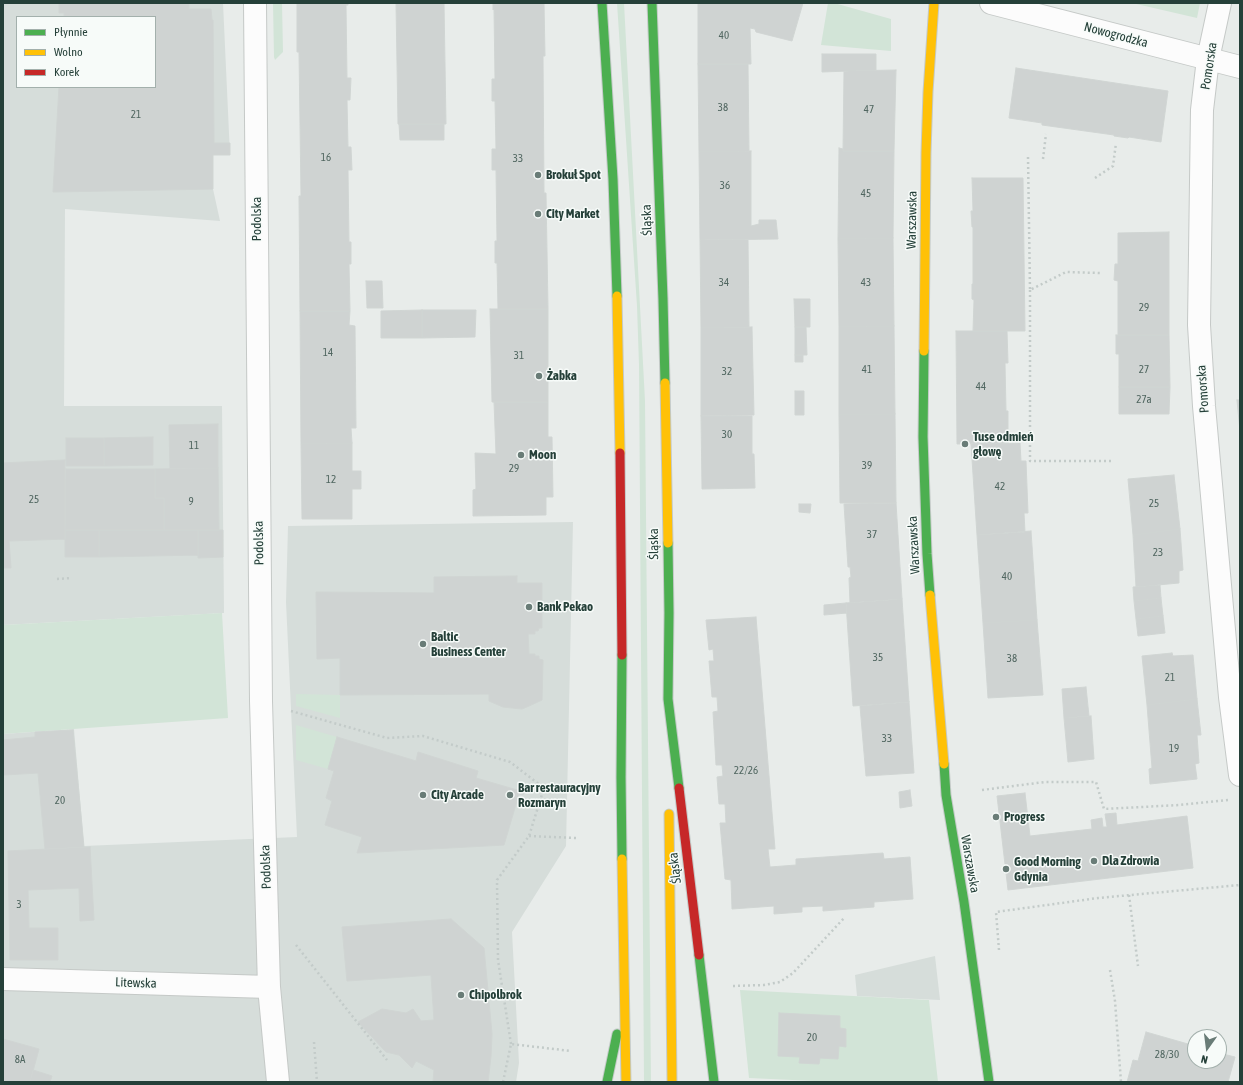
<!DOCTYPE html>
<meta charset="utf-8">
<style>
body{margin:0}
#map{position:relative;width:1243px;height:1085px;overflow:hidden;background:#e8ecea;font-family:"Asap Condensed",sans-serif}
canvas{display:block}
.frame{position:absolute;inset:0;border:4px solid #254039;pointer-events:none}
.legend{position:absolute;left:16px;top:16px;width:140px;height:72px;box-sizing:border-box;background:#f7fbf9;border:1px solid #a3b0ac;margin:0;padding:5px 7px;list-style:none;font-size:12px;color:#254039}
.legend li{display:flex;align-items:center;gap:8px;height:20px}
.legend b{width:20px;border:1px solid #a3b0ac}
.north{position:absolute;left:1187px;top:1029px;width:40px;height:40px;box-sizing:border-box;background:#f7fbf9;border:1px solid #a3b0ac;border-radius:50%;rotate:194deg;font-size:11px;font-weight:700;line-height:16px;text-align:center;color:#254039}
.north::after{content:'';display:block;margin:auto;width:14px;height:18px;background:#697c77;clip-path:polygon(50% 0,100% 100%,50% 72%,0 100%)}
</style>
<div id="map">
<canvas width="1243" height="1085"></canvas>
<div class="frame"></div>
<ul class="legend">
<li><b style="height:5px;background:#4caf50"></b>Płynnie</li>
<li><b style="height:5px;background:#ffc107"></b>Wolno</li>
<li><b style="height:5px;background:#c62828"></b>Korek</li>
</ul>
<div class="north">N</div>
</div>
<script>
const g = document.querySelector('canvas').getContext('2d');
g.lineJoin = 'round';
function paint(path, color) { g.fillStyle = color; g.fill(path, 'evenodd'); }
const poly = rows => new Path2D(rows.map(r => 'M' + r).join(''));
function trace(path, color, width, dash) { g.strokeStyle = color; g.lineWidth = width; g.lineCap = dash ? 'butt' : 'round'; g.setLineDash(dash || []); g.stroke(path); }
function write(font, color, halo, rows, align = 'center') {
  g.font = font + ' "Asap Condensed",sans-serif'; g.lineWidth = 3; g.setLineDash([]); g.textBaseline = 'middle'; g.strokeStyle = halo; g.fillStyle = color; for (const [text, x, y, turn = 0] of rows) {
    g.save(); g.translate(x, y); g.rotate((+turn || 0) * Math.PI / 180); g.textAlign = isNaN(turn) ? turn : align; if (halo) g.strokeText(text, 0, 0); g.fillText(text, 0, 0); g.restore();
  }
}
paint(poly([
 [3,3,223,3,230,155,213,155,213,189,220,221,65,209,64,406,222,406,224,613,3,625],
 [17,17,155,17,155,87,17,87],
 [573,522,566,846,512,932,519,1063,516,1082,3,1082,3,734,74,729,84,846,297,837,286,602,288,526],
 [935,956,940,1000,857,996,855,975]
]), '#d6ddda');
paint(poly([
 [273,3,282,3,283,52,275,60,274,57],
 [617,3,624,3,645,401,651,1082,644,1082,639,365,637,306],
 [828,3,834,3,891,19,891,51,821,45],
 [1132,3,1200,3,1197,18],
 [222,613,228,718,3,734,3,625],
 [296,694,340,695,340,718,296,706],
 [296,725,337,737,328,769,296,760],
 [740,990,929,1000,938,1082,836,1082,749,1078]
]), '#d2e4d7');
const building = poly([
 [59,3,189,3,189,9,211,9,212,20,213,20,214,143,230,143,230,155,213,155,213,189,53,192,59,87,155,87,155,17,64,17,64,13,59,13,59,3],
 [297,3,348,3,348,5,346,5,347,78,351,78,350,100,347,100,348,147,351,147,352,170,348,170,349,242,351,242,351,264,349,264,350,311,300,311,299,196,301,196,299,52,297,52,297,3],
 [396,3,444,3,446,124,398,124,396,3],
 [493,3,544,3,545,56,543,56,544,193,546,193,548,309,498,309,497,263,495,263,495,241,497,241,496,170,492,170,492,149,496,149,495,101,492,101,492,79,495,79,494,9,493,10,493,3],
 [698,3,803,3,792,41,756,32,755,29,750,28,751,64,698,64,698,3],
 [822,54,876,54,876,70,822,72,822,54],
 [698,64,748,64,749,151,699,152,698,64],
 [1016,68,1168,91,1161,142,1129,137,1128,138,1114,136,1114,135,1042,125,1042,123,1009,118,1016,68],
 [896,70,894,151,843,151,844,71,896,70],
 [399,124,444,124,444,140,400,140,399,124],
 [839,148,843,149,843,151,894,151,893,238,838,239,839,148],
 [751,151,751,226,759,224,759,220,776,220,778,239,700,240,699,152,751,151],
 [972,178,1023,178,1025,331,973,331,974,300,972,299,972,284,973,284,973,227,972,227,971,211,973,211,972,178],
 [1169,232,1169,335,1118,335,1118,281,1114,280,1115,264,1118,264,1118,233,1169,232],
 [893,238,894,326,839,327,838,239,893,238],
 [748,239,749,327,701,328,700,240,748,239],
 [366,281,382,281,383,308,367,308,366,281],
 [794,299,810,299,810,327,795,327,794,299],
 [490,309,548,309,548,402,492,402,490,309],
 [422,310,422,338,381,338,381,311,422,310],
 [422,310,476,310,475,337,422,338,422,310],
 [300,311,350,311,349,325,355,326,356,428,351,428,352,443,301,444,300,311],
 [894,326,895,414,839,415,839,327,894,326],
 [752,327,754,415,701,416,701,328,752,327],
 [795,327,806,327,807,355,795,355,795,327],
 [956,331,1007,331,1008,363,1005,363,1006,411,1008,411,1008,443,957,444,956,331],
 [1116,335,1169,335,1170,387,1119,387,1119,354,1116,354,1116,335],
 [795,355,803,355,803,362,795,362,795,355],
 [1119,387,1170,387,1169,414,1119,414,1119,387],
 [795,391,804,391,804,415,795,415,795,391],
 [1237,400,1240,400,1240,431,1237,400],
 [494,402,548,402,548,437,552,437,553,497,546,497,546,515,473,516,473,490,476,489,475,453,496,454,494,402],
 [895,414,896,503,840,503,839,415,895,414],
 [701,416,752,416,752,454,754,454,755,488,702,489,701,416],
 [218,424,218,468,170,469,169,425,218,424],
 [153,437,153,465,104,466,104,438,153,437],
 [66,438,104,438,104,466,66,466,66,438],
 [352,443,352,471,361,471,361,489,352,489,352,519,302,519,301,444,352,443],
 [1020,443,1021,461,1026,461,1028,513,1024,513,1025,532,977,535,971,444,1020,443],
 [65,460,65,539,9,541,11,568,3,568,3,463,65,460],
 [218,468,219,530,164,530,164,498,155,498,155,469,218,468],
 [66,469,155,469,155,498,164,498,164,530,65,530,66,469],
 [1174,475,1180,529,1133,535,1128,479,1174,475],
 [896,503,902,599,850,603,849,578,851,577,850,567,848,567,844,504,896,503],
 [799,504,811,504,810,513,799,512,799,504],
 [1180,529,1183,570,1179,571,1179,583,1136,587,1133,535,1180,529],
 [65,530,99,530,99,557,65,557,65,530],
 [99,530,198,530,198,555,99,557,99,530],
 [198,530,223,530,223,557,198,558,198,530],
 [1031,531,1037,620,983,623,977,535,1031,531],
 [517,576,517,583,542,583,542,628,539,628,538,631,535,631,535,634,528,634,529,654,535,654,535,656,539,656,539,659,543,660,542,700,529,706,522,709,503,707,489,701,489,694,340,695,340,658,317,659,316,592,434,593,434,577,517,576],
 [1160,585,1161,598,1134,601,1133,587,1160,585],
 [1161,598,1163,616,1136,619,1134,601,1161,598],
 [902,599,909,702,853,706,846,603,902,599],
 [846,603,847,613,824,615,824,605,846,603],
 [1163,616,1165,633,1138,636,1136,619,1163,616],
 [756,617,775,849,768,849,770,867,796,865,796,859,883,853,884,859,910,857,913,899,874,902,874,907,823,911,823,906,802,907,802,912,774,914,774,906,732,909,731,880,725,879,720,823,726,823,725,804,719,804,717,777,723,776,722,765,716,765,713,712,718,711,717,697,712,697,709,661,714,661,713,649,709,650,706,620,756,617],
 [1037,620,1043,695,988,698,983,623,1037,620],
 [1172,653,1173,656,1193,655,1197,699,1147,705,1142,656,1172,653],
 [1086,687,1089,716,1064,718,1062,689,1086,687],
 [1197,699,1201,735,1197,735,1199,763,1195,764,1197,779,1150,784,1149,769,1152,768,1147,705,1197,699],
 [909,702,914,773,866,776,860,706,909,702],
 [1091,716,1094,759,1068,762,1064,718,1091,716],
 [73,730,84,847,45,849,38,773,3,775,3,740,35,737,35,732,73,730],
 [337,737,416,761,418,752,478,771,476,778,524,792,523,795,519,794,504,845,357,853,362,837,325,825,332,801,326,798,334,771,328,769,337,737],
 [910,790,912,806,900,808,899,792,910,790],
 [1025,793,1030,836,1092,829,1091,820,1102,818,1103,827,1107,827,1105,814,1116,813,1117,825,1187,816,1193,868,1008,890,997,796,1025,793],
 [90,847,94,920,80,921,79,888,28,890,29,928,58,928,58,960,10,960,8,851,90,847],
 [451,919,484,948,492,1034,491,1056,488,1082,433,1082,434,1070,416,1061,412,1068,399,1055,386,1052,358,1022,382,1009,406,1013,413,1009,421,1021,434,1020,431,975,347,981,342,927,451,919],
 [779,1013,840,1016,840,1028,846,1029,846,1047,839,1046,838,1059,820,1058,819,1064,799,1063,800,1057,778,1056,779,1013],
 [1146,1032,1195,1046,1195,1061,1219,1061,1219,1053,1235,1057,1228,1082,1127,1082,1133,1060,1138,1061,1146,1032],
 [3,1039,39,1049,30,1082,3,1082,3,1039],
 [33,1070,52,1076,50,1082,30,1082,33,1070]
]);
paint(building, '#cfd3d2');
trace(building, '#d0d5d3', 1);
const street = poly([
 [255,3,261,701,269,987,278,1082],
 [991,3,1240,67],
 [1220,3,1208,59,1202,110,1199,325,1204,406,1230,697,1240,775],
 [3,979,269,987]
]);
const fast = poly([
 [602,3,613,179,617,296],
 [652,3,663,299,665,383],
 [924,351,923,437,927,554,930,595],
 [668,543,669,613,668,699,679,788],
 [622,655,621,777,622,859],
 [944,764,946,795,964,902,989,1082],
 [699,955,714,1082],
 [607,1082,617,1034]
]);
const slow = poly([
 [617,296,620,453],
 [924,351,926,153,928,92,934,3],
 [665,383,668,543],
 [930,595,944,764],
 [669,814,672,1082],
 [622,859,626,1082]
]);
const jam = poly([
 [620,453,622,655],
 [679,788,699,955]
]);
trace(street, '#c5c9c7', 24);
trace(fast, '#c4cac8', 11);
trace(slow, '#c4cac8', 11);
trace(jam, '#c4cac8', 11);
trace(poly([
 [1028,157,1030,290,1066,272,1100,273],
 [1043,159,1046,134],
 [1095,178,1113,166,1116,143],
 [1030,290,1030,461,1111,461],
 [57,579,72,578],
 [291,711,387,738,423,736,510,762,544,788],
 [982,790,1045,782,1096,782,1104,809,1179,805,1228,800],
 [529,836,576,838],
 [1129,895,1138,966],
 [296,945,387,1060],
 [999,950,996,912,1098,898,1240,885],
 [1110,970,1115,1001,1121,1082],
 [733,986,764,985,780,982,793,973,845,917],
 [314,1042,317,1082],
 [511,1044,498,960,497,880,529,836,544,788,561,785],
 [503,1082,511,1044,571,1051]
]), '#c3cbc9', 2.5, [2, 3]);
trace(street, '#fcfcfc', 22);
trace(fast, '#4caf50', 9);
trace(slow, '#ffc107', 9);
trace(jam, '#c62828', 9);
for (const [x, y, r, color] of [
 [538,175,4,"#697c77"],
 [538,214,4,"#697c77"],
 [539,376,4,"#697c77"],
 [965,444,4,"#697c77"],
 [521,455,4,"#697c77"],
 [529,607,4,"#697c77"],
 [423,644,4,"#697c77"],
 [423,795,4,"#697c77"],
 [510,795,4,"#697c77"],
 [996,817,4,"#697c77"],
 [1094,861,4,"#697c77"],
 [1006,869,4,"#697c77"],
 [461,995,4,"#697c77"]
]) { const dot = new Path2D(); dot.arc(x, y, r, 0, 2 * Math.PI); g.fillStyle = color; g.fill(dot); trace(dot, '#f7fbf9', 1.5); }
write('11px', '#506660', null, [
 ["40",724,36],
 ["38",723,108],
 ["47",869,110],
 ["21",136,115],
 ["16",326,158],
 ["33",518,159],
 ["36",725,186],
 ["45",866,194],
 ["34",724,283],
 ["43",866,283],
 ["29",1144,308],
 ["14",328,353],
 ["31",519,356],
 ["41",867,370],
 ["27",1144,370],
 ["32",727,372],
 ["44",981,387],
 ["27a",1144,400],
 ["30",727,435],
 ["11",194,446],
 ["39",867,466],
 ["29",514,469],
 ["12",331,480],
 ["42",1000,487],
 ["25",34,500],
 ["9",191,502],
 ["25",1154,504],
 ["37",872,535],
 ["23",1158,553],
 ["40",1007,577],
 ["35",878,658],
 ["38",1012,659],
 ["21",1170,678],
 ["33",887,739],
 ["19",1174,749],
 ["22/26",746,771],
 ["20",60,801],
 ["3",19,905],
 ["20",812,1038],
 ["28/30",1167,1055],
 ["8A",20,1060]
]);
write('13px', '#254039', '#f7fbf9', [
 ["Nowogrodzka",1116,35,15],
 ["Pomorska",1209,66,-81],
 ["Podolska",257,219,-90],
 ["Śląska",647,220,-92],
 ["Warszawska",912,220,-89],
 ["Pomorska",1203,389,-94],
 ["Podolska",259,543,-91],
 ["Śląska",654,544,-91],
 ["Warszawska",914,545,-93],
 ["Warszawska",970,864,80],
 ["Podolska",266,867,-92],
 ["Śląska",675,868,-97],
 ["Litewska",136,983,2]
]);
write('bold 13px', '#254039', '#f7fbf9', [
 ["Brokuł Spot",546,175],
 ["City Market",546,214],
 ["Żabka",547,376],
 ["Tuse odmień",973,437],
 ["głowę",973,452],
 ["Moon",529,455],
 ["Bank Pekao",537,607],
 ["Baltic",431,637],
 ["Business Center",431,652],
 ["Bar restauracyjny",518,788],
 ["Rozmaryn",518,803],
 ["City Arcade",431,795],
 ["Progress",1004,817],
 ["Dla Zdrowia",1102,861],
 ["Good Morning",1014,862],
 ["Gdynia",1014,877],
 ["Chipolbrok",469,995]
], 'left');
</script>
